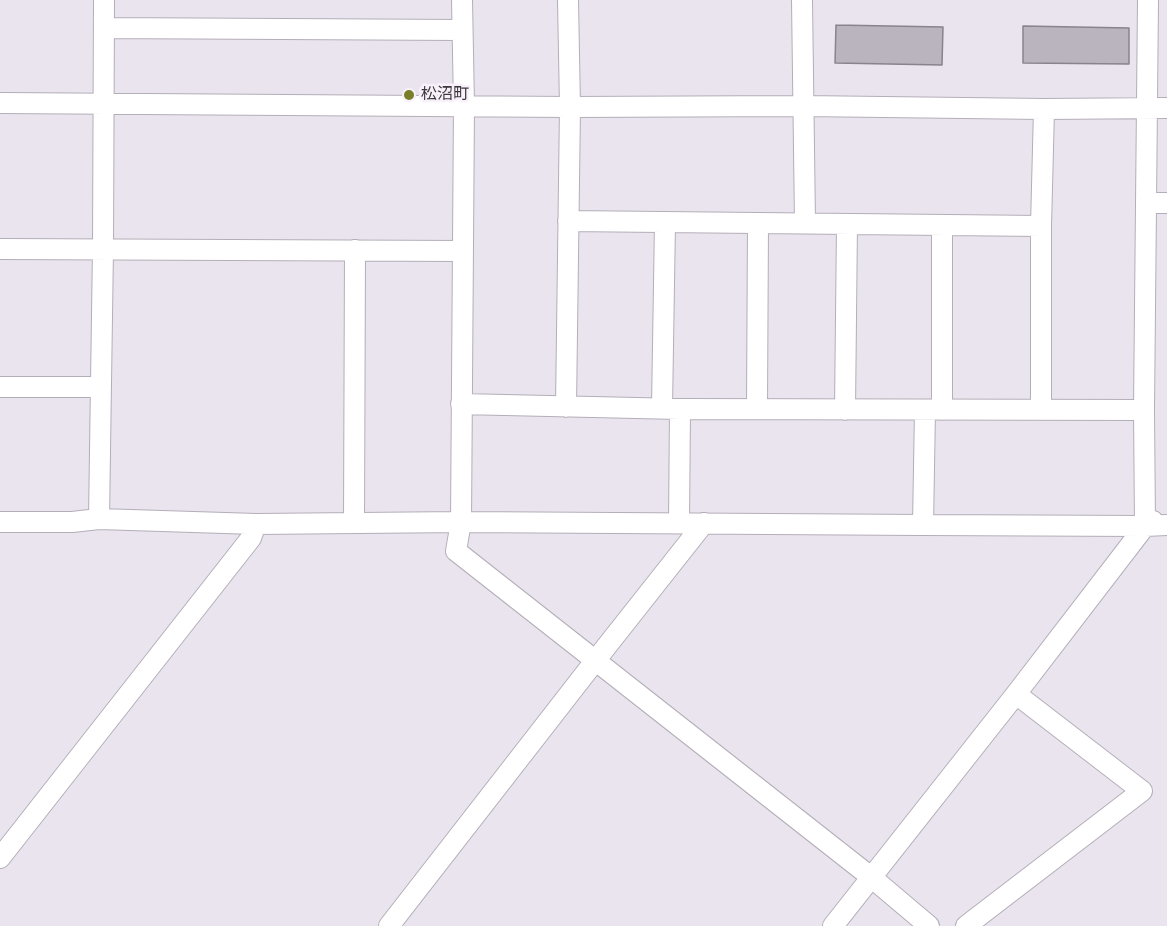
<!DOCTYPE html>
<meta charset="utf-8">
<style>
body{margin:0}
canvas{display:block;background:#eae4ee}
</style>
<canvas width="1167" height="926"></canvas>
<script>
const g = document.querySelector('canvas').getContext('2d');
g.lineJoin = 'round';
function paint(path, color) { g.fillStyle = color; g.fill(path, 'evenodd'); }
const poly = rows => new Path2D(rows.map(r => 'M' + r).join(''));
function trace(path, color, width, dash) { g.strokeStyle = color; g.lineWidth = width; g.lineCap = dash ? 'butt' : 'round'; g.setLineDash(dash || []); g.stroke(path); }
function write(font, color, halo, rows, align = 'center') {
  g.font = font + ' Manrope,"Noto Sans JP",sans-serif'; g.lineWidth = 5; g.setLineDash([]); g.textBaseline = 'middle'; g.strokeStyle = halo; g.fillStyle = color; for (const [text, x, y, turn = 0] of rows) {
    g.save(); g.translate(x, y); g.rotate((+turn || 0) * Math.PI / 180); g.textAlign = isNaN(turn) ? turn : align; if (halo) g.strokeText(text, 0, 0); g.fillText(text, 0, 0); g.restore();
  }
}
const building = poly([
 [836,25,943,27,942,65,835,63,836,25],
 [1023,26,1129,28,1129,64,1023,63,1023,26]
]);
paint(building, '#bab4be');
trace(building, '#89838c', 1.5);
const minor = poly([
 [462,0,464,105,461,522,456,551,871,877,929,926],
 [802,0,805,223],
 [104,28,462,30],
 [0,103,570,107,803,106,1044,109,1167,108],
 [1146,203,1167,203],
 [568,221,1041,226],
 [0,249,462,251],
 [0,387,100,387],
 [461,404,680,409,1144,410],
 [566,407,570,107,568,0],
 [662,408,665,222],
 [757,408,758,223],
 [845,410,847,224],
 [942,410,942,225],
 [1041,410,1041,226,1044,109],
 [99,519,103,248,104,0],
 [0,522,72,522,99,519,256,524,461,522,923,525,1145,526,1167,525],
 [354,522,355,250],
 [679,523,680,409],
 [923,525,925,410],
 [1145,526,1144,410,1148,0],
 [0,858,251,538,256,524],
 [389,926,595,661,704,523],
 [833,926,1016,694,1145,526,1153,521],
 [966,926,1142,791,1016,694]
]);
trace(minor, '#b4aeb8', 22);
trace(minor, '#fff', 20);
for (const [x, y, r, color] of [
 [409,95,6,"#797e29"]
]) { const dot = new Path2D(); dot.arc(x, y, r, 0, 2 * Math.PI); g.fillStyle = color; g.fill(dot); trace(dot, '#f8f1fb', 2); }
write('16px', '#3b383c', '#f8f1fb', [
 ["松沼町",421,95]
], 'left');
</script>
